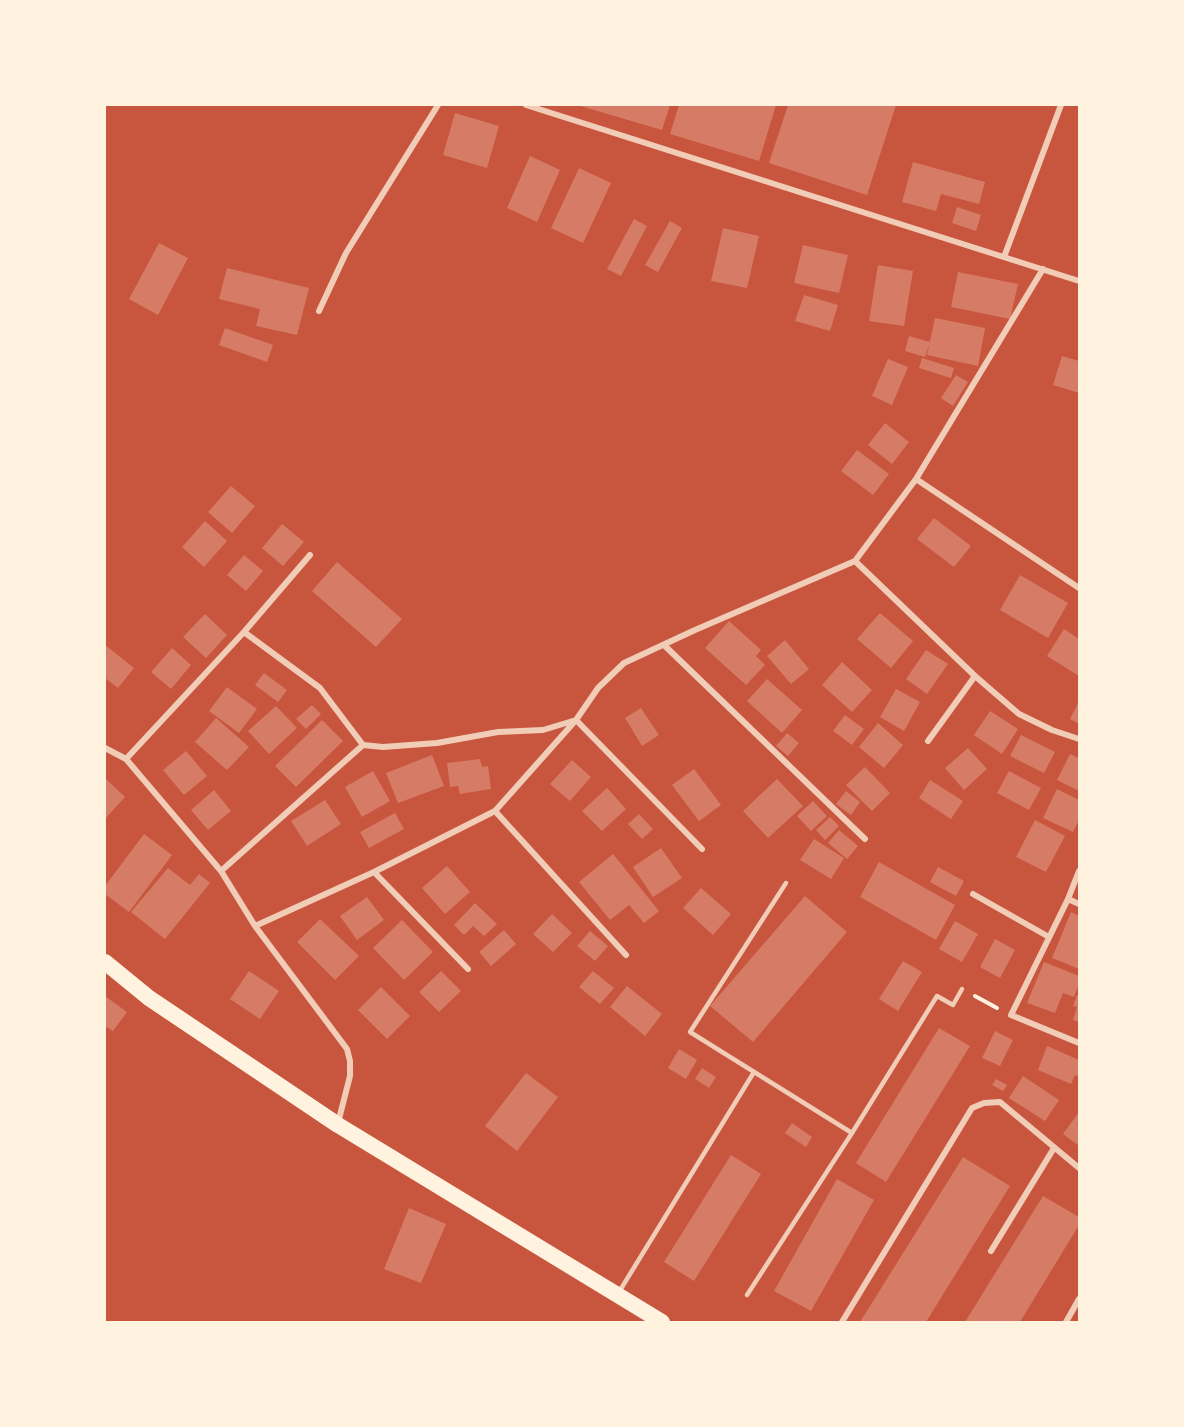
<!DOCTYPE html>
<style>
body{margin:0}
#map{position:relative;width:1184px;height:1427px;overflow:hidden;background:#c8553d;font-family:Karla,sans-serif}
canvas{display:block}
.frame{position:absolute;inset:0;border:106px solid #fff3e0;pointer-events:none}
</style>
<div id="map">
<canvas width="1184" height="1427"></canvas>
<div class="frame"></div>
</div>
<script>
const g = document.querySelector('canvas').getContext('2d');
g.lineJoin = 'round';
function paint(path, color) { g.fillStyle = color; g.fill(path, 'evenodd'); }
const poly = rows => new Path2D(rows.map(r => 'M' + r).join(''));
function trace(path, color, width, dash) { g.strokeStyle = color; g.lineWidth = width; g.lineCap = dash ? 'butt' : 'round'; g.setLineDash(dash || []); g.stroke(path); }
paint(poly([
 [577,105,670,105,662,130],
 [679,105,776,105,759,161,670,134],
 [788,105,896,105,867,195,769,163],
 [455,113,499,126,487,168,443,155],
 [530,156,560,170,537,222,507,208],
 [913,162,985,182,979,204,941,194,936,211,902,202],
 [579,168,611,183,583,243,551,228],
 [957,207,981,215,976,231,952,223],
 [634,219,647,226,621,276,607,269],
 [670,221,682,228,658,272,645,265],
 [723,228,759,236,747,288,711,281],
 [159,243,188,258,158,315,129,299],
 [803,245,848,255,839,293,794,283],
 [878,265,913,271,904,326,869,321],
 [227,268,309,288,297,335,256,326,260,309,219,299],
 [958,272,1018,284,1010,319,951,307],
 [804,295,838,305,830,331,795,321],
 [935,318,985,328,978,366,927,355],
 [225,328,273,345,267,362,219,345],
 [909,336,930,342,925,357,905,351],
 [1062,356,1079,361,1079,393,1053,385],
 [922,358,954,368,951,378,919,368],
 [888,359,908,367,892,405,872,396],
 [956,375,968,382,953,406,941,398],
 [885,423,909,442,892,464,868,445],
 [857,450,889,474,873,495,841,471],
 [231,486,255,506,232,533,208,512],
 [934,518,971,546,954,567,917,539],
 [205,521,227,541,204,567,182,547],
 [282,524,304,542,283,566,262,548],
 [244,555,263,571,246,591,227,575],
 [337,562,402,619,376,647,312,591],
 [1020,575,1068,603,1048,638,1000,610],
 [880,613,913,641,891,668,857,639],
 [205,614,227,635,206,658,183,637],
 [729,621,761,650,756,656,765,665,746,685,705,648],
 [1064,629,1079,639,1079,676,1047,656],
 [785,640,809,669,791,684,767,656],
 [105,645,134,668,118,688,105,678],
 [172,648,191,665,171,689,151,672],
 [926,650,948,664,927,694,906,679],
 [842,662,872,690,852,712,822,685],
 [264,673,287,690,278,702,255,685],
 [767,679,802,710,782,733,747,701],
 [227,687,257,709,239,733,209,711],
 [896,689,920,702,904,731,880,717],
 [1079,701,1079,724,1070,719],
 [312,705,321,714,306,729,296,719],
 [276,706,297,728,269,754,248,731],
 [641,708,659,735,642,746,625,718],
 [990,711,1018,729,1002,754,974,735],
 [845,715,864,729,852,745,833,731],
 [216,718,249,747,227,770,195,742],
 [322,720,343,741,296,787,275,766],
 [878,723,903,745,884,768,859,747],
 [787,733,799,743,788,756,776,746],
 [1021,735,1055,752,1044,773,1010,756],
 [968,748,987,769,964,790,945,768],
 [186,751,207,776,184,795,163,770],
 [1070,754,1079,758,1079,791,1057,780],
 [432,755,444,786,398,803,386,773],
 [480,759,482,767,488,766,491,789,460,794,458,786,450,787,447,763],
 [572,760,591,777,570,801,550,784],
 [865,767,890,793,872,811,846,785],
 [694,769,721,805,699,821,672,785],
 [373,771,390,801,362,817,345,787],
 [1009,771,1041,788,1029,810,997,793],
 [105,778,125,797,105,819],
 [777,779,803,806,768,838,743,811],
 [930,780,963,801,951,819,919,798],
 [607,788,626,809,602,831,582,811],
 [1057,789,1079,800,1079,820,1073,832,1043,818],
 [214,790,231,811,208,830,191,810],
 [846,791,860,802,851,815,836,804],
 [325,800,341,824,307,846,291,821],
 [813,801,827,816,811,831,797,816],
 [395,813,404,829,369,848,360,832],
 [639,814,653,829,642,839,628,824],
 [830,817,839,826,825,840,816,830],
 [1035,820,1065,836,1046,872,1016,857],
 [839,830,858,846,847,859,828,843],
 [144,834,172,855,129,912,105,894,105,886],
 [814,839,844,858,831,879,800,860],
 [661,848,682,878,653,897,633,867],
 [613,854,659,911,644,923,629,905,610,920,579,882],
 [879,862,955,905,936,940,860,897],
 [447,866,470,892,445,914,422,888],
 [938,867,964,881,956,896,930,882],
 [168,868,190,885,199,874,210,883,165,939,131,912],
 [701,888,731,914,713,935,683,908],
 [805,896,847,932,753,1042,710,1006],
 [367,897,384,920,357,940,340,916],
 [475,903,497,924,484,936,473,926,464,935,454,925],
 [1071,912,1079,916,1079,969,1052,958],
 [552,914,572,933,553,952,533,934],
 [320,919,359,956,335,980,297,942],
 [402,920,433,952,404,980,373,948],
 [955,921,978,934,962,962,939,949],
 [504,930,516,944,491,966,479,952],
 [590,931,608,946,595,961,577,946],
 [995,939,1015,950,1000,978,980,967],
 [903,961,922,972,898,1011,879,999],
 [1044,962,1079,976,1079,984,1074,997,1063,993,1055,1013,1027,1003],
 [249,971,279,991,260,1019,230,999],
 [441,971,461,991,439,1012,419,992],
 [593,971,614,988,600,1004,579,987],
 [627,986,662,1014,645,1036,610,1007],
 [381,987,410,1016,387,1039,358,1010],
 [1077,995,1079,996,1079,1022,1073,1020,1077,1007,1073,1006],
 [105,996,127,1012,113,1031,105,1026],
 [939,1028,970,1046,886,1182,856,1163],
 [995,1031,1013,1040,1000,1066,982,1058],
 [1047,1046,1079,1060,1079,1077,1075,1075,1071,1084,1038,1070],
 [679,1049,697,1060,686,1079,668,1068],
 [702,1068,716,1077,709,1088,695,1079],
 [526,1073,558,1097,517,1151,485,1126],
 [1023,1076,1059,1100,1045,1121,1009,1098],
 [996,1079,1007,1085,1003,1091,992,1085],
 [1079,1112,1079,1146,1063,1134],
 [792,1123,812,1137,806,1147,785,1133],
 [731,1155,761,1174,694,1281,664,1262],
 [963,1157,1010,1186,926,1322,860,1322],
 [837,1179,874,1200,811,1311,774,1291],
 [1043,1196,1079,1217,1079,1225,1020,1322,965,1322],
 [409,1208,446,1224,421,1283,384,1269]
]), '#d67c66');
trace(poly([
 [975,996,997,1008]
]), '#fff3e0', 4);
trace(poly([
 [786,883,690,1032,852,1133],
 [619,1292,754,1072],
 [747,1295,852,1133,937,996,953,1005,962,989]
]), '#f1ccb7', 4.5);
trace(poly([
 [526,105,1079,281],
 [1004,257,1061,105],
 [319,311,346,253,438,105],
 [916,479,1079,588],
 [855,561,975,676,1019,714,1052,730,1079,739],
 [244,632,320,688,363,745,383,747,437,743,498,732,543,730,576,720,702,849],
 [664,645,865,839],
 [928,741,975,676],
 [105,748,126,759,221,871,255,926,347,1049,350,1061,350,1076,338,1123],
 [126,759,244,632,310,555],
 [495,811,626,955],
 [221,871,363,745],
 [1079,871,1068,899,1011,1015,1079,1043],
 [374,872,468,969],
 [973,894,1049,937],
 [1068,899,1079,904],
 [255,926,374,872,495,811,576,720,598,688,624,663,695,630,855,561,916,479,1043,269],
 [991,1251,1054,1148],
 [842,1322,972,1108,984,1103,1000,1102,1079,1168],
 [1066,1322,1079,1299]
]), '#f1ccb7', 6);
trace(poly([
 [105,962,149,998,338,1125,662,1322]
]), '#fff3e0', 16);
</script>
